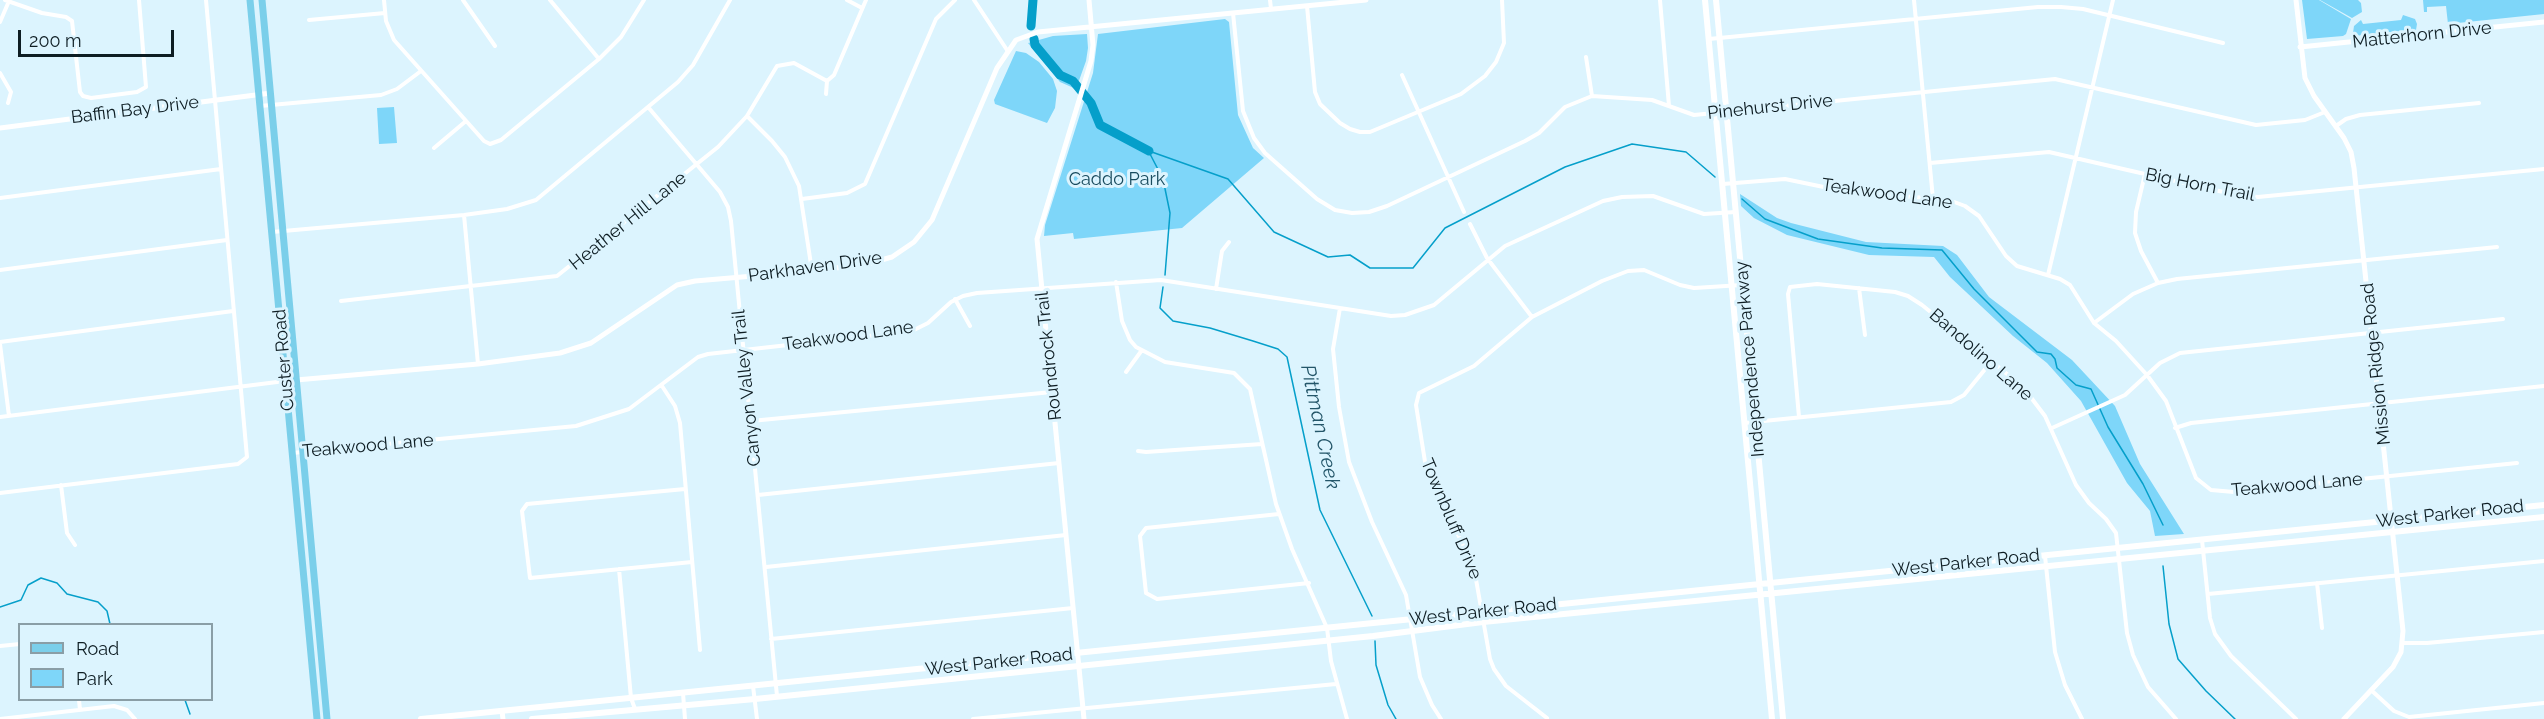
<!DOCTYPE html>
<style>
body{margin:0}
#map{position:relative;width:2544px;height:719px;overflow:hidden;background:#dcf4fe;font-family:Raleway,sans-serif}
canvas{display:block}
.legend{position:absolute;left:18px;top:623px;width:195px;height:78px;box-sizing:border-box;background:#dcf4fe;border:2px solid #8a9ea6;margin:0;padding:8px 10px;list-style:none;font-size:18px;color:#0e1d23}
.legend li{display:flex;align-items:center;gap:12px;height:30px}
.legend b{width:30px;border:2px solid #8a9ea6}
.scale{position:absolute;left:18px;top:30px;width:156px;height:27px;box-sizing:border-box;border:3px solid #0e1d23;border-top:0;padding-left:8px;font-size:18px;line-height:21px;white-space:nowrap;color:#0e1d23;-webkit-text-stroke:4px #dcf4fe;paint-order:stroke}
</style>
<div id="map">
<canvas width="2544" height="719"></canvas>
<ul class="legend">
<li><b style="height:8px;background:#7bcfea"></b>Road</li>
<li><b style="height:16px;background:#7ed6f9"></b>Park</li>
</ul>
<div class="scale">200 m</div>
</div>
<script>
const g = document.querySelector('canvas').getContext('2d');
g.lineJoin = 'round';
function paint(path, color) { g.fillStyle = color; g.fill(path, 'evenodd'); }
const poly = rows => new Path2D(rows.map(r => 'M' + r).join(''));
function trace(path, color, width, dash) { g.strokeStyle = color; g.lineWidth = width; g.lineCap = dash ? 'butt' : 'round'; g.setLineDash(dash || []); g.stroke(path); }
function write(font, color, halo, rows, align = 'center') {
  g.font = font + ' Raleway,sans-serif'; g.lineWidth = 6; g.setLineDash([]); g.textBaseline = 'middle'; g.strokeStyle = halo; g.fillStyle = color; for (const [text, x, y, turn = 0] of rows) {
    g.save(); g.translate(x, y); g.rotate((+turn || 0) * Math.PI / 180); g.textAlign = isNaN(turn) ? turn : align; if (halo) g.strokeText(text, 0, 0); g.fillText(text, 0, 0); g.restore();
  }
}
paint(poly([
 [2302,0,2319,0,2351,19,2346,34,2343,36,2307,39],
 [2320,0,2358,0,2361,3,2362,12,2352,18],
 [2423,0,2544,0,2544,14,2448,24,2446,6,2427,7,2427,12,2424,12],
 [2403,15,2415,19,2417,24,2416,30,2354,36,2353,33,2354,26,2361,20,2363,24,2401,20],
 [1225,19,1229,22,1238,115,1253,148,1264,158,1182,228,1074,239,1073,233,1044,236,1045,225,1093,73,1098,34],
 [1087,34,1088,48,1086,61,1076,89,1060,82,1028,43,1053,36],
 [1016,51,1026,53,1039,62,1053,79,1057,91,1055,108,1047,123,995,104,994,100],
 [394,107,397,143,379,144,377,108],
 [1740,194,1777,218,1791,223,1866,242,1943,246,1957,255,1989,297,2072,360,2115,406,2140,464,2184,534,2155,536,2150,511,2127,483,2081,401,2047,363,2013,336,1950,277,1934,257,1869,255,1787,235,1754,218,1741,206]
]), '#7ed6f9');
trace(poly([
 [1149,151,1228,179,1274,232,1328,257,1350,255,1370,268,1413,268,1445,228,1565,167,1632,144,1686,152,1715,177],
 [1149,152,1163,179,1170,213,1165,275],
 [1742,199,1765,219,1818,239,1882,248,1942,250,1974,289,2037,352,2051,354,2055,359,2057,368,2076,385,2091,389,2108,427,2143,484,2163,525],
 [1163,287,1160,308,1173,321,1210,328,1253,341,1278,349,1287,357,1320,510,1372,616],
 [2163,566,2169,624,2178,659,2206,691,2235,719],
 [0,607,21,600,28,585,41,578,57,583,67,594,98,602,107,611,110,624],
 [1375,641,1376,665,1388,705,1396,719],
 [185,700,190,714]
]), '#059fca', 1.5);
trace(poly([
 [1031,26,1033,0],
 [1034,39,1035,45,1060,75,1073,81,1091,103,1100,125,1149,151]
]), '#059fca', 9);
trace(poly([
 [5,0,42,13,66,17,72,21,80,92,83,96,91,98,137,92,146,87,139,0],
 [384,0,386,21,394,40,484,141,490,144,501,140,599,59,621,37,644,0],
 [463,0,495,46],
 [550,0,599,59],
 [847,0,862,8],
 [974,0,1007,50],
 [1270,0,1271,9],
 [1660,0,1669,106],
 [1914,0,1933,199],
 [1307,6,1315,92,1320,104,1340,123,1350,129,1360,132,1370,132,1461,94,1485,76,1496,62,1504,43,1502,0],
 [1233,13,1243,111,1254,138,1265,153,1317,199,1335,210,1352,213,1369,212,1387,206,1525,141,1539,133,1565,107,1592,96,1652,100,1694,115,2055,79,2256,125,2305,120,2325,112],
 [309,20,385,13],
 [0,22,9,1],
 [1709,39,2038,7,2061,7,2083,9,2223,43],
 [1586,57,1592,96],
 [0,73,11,92,8,103],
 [1402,75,1464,212],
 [826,94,827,81,834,75,866,0],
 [260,106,381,95,397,89,421,71],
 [648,107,720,192,728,207,731,221,777,696],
 [747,116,772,141,785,157,799,186,812,271],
 [2336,126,2346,119,2360,115,2479,103],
 [434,148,466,121],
 [1930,163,2049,152,2232,194,2258,197,2544,169],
 [2145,174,2136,212,2135,233,2141,251,2158,283],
 [1723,184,1785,179,1843,191,1949,200,1965,206,1979,216,2006,256,2017,266,2060,279,2070,285,2094,323,2116,341,2147,375,2166,401,2196,478,2211,490,2234,492,2517,463],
 [0,198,221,169],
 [802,199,847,193,865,184,936,19,955,0],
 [464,215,478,364],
 [1470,224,1487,258,1532,317],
 [272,232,464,215,507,209,536,200,678,82,693,65,730,0],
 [0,270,227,240],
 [2048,275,2113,0],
 [1116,282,1122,321,1130,340,1136,347,1165,362,1234,373,1250,389,1276,504,1292,549,1327,628,1331,661,1347,719],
 [1859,288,1865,335],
 [1216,289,1222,251,1229,242],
 [955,299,970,326],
 [341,301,557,276,718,147,747,116,777,66,794,63,827,81],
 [1340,308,1333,349,1339,407,1349,462,1372,522,1406,595,1420,677,1432,705,1441,719],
 [2094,323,2133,294,2158,283,2177,279,2497,247],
 [0,342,233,311],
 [0,344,9,416],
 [1126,372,1142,350],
 [662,386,675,406,680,423,700,650],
 [0,417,285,381],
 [1799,417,1788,294,1790,287,1817,284,1895,292,1908,296,1922,305,2023,387,2045,416,2076,485,2089,503,2106,519,2116,533,2127,633,2133,655,2148,687,2176,719],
 [751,421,1052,392],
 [1744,423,1951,402,1964,395,1991,362],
 [2052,428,2125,395,2160,363,2180,353,2503,319],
 [2175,428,2191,423,2544,386],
 [1138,451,1146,452,1262,444],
 [292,453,576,426,629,409,698,357,708,354,904,332,916,329,928,323,951,302,963,296,977,293,1161,280,1391,316,1405,315,1434,305,1505,246,1603,201,1622,197,1653,196,1704,214,1736,212],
 [61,485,67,533,75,545],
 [685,489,527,504,522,511,530,578,692,562],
 [0,493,238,464,247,457,206,0],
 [758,495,1059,463],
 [1279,514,1146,528,1140,536,1146,593,1157,599,1309,583],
 [2202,540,2210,618,2215,634,2231,656,2296,719],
 [2045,556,2055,652,2065,685,2082,719],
 [766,567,1066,535],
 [619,569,631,698,635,709],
 [2317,583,2322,628],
 [2208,594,2544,561],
 [771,639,1073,608],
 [2403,643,2427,643,2544,632],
 [0,646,20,644],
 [753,686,757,719],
 [2371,690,2394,711,2409,717,2544,703],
 [683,693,685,719],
 [79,700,80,710],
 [1547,718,1506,686,1494,669,1490,659,1474,568,1426,468,1416,405,1419,393,1474,366,1532,317,1602,281,1628,271,1644,270,1680,285,1694,288,1742,285],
 [0,719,114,706,127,710,135,719],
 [973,719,1336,684]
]), '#fff', 4);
trace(poly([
 [2296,0,2305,78,2314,96,2344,138,2351,152,2354,168,2403,631,2401,652,2393,667,2344,719],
 [2300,47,2544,22],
 [0,128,271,93],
 [296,380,478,364,560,353,591,343,677,285,695,281,812,271,867,264,892,257,914,242,932,220,997,68,1016,40,1038,32,1366,0],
 [502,711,503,719],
 [1084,719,1037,239,1091,61,1093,45,1089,0]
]), '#fff', 5);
trace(poly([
 [1705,0,1772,719],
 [1716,0,1783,719],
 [421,719,2544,505],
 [532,719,755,699,1373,636,1483,622,2544,517]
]), '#fff', 6);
trace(poly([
 [250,0,317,719],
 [262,0,327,719]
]), '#7bcfea', 7);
write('18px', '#0e1d23', '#dcf4fe', [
 ["Matterhorn Drive",2422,35,-6],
 ["Pinehurst Drive",1770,107,-6],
 ["Baffin Bay Drive",135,110,-7],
 ["Big Horn Trail",2200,185,11],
 ["Teakwood Lane",1887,194,8],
 ["Heather Hill Lane",628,221,-39],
 ["Parkhaven Drive",815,267,-8],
 ["Teakwood Lane",848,336,-8],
 ["Bandolino Lane",1981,355,41],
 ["Roundrock Trail",1049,356,-96],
 ["Independence Parkway",1750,359,-95],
 ["Custer Road",284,360,-95],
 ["Mission Ridge Road",2376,364,-96],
 ["Canyon Valley Trail",747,388,-96],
 ["Teakwood Lane",368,446,-5],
 ["Teakwood Lane",2297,485,-5],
 ["West Parker Road",2450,514,-6],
 ["Townbluff Drive",1451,519,67],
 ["West Parker Road",1966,563,-6],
 ["West Parker Road",1483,612,-6],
 ["West Parker Road",999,662,-6]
]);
write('18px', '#194c5f', '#dcf4fe', [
 ["Caddo Park",1117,180]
]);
write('italic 20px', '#245669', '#dcf4fe', [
 ["Pittman Creek",1320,427,78]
]);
</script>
